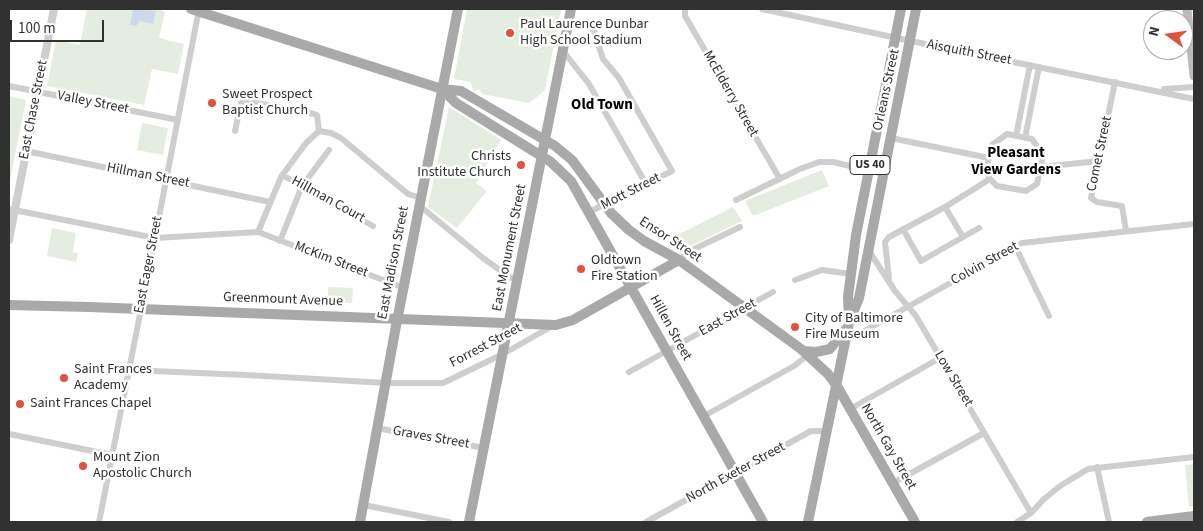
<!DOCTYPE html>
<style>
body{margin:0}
#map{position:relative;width:1203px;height:531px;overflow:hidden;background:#fff;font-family:"Source Sans 3",sans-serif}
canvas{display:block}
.frame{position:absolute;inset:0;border:10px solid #313131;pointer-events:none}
.north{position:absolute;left:1143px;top:10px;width:50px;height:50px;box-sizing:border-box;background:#fff;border:1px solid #adadad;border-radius:50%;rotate:284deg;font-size:14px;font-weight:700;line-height:20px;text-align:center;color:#313131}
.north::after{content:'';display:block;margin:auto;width:18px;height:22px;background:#de533d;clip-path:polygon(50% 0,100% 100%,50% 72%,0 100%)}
.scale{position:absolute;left:10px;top:20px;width:94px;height:22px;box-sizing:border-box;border:2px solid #313131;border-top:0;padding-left:6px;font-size:15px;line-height:18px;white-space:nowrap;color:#313131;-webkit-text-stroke:4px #fff;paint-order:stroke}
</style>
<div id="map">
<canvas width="1203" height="531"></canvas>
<div class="frame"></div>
<div class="north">N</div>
<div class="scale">100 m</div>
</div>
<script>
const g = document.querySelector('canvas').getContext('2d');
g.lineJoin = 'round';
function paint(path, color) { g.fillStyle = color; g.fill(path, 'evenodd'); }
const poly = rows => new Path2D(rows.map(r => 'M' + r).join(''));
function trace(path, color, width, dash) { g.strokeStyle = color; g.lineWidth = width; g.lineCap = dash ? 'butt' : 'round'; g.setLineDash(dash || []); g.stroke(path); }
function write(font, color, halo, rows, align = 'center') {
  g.font = font + ' "Source Sans 3",sans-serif'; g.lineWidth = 5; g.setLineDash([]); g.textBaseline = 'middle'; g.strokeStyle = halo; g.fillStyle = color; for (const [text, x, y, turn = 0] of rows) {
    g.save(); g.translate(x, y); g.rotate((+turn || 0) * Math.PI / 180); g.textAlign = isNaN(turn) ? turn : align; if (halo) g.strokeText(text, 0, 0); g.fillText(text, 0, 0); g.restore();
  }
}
paint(poly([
 [87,9,158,9,165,12,159,38,184,44,178,74,152,69,144,105,47,86,56,40,80,45],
 [467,9,561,9,545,90,529,103,482,94,479,89,474,91,470,82,454,79],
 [9,96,26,100,9,185],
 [449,107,501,140,476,183,487,191,457,228,428,207],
 [142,123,168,128,163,155,137,150],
 [822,170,829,186,753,216,745,201],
 [733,207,742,221,686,248,673,237],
 [52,228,76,233,73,252,78,253,76,262,47,256],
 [328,287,353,288,352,303,328,302],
 [1194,464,1194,506,1189,507,1185,465]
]), '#e4ede0');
paint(poly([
 [133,9,156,11,153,24,140,21,136,26,130,25]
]), '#cdd9eb');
trace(poly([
 [685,9,685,16,780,179],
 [762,9,911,41,1194,99],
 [568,23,589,27,594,31,603,59,619,78,672,171,589,212],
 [563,51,589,84,646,184],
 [1115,82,1091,198,1097,202,1122,206,1126,231],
 [9,86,178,120],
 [1164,89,1194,87],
 [235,131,241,103,246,101,314,114,317,115,319,131,331,133,341,138,408,194,421,198],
 [1007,134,1032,139,1043,155,1037,184,1026,191,997,186,990,179,986,170,992,145,1007,134],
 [1016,136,1030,65],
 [891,138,989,158],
 [1025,138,1039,67],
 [26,151,270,202],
 [1041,167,1099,161],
 [282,175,373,226],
 [736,200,800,169,819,162,833,162,884,174],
 [420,206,483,258,511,278,518,279],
 [945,207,963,237],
 [9,209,155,238,258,232,404,288],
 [903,229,921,261,979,228],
 [258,232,281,177,306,143,319,131],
 [155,238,199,9],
 [280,241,302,186,329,150],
 [1015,246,1049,316],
 [869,251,895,291,916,316,1031,513],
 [679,260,690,251,740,227],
 [889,278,885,242,889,237,945,207,990,179],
 [795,280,822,270,851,274],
 [847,334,859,334,1022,243,1194,224],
 [129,370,246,375,387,383,443,383,503,354,554,325],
 [629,372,773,292],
 [850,409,940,358],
 [704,416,794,366,808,355],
 [377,428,484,448],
 [9,434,112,455],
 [1097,467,1109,522],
 [893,483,984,433],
 [364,505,449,522],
 [646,522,811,431,820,431,827,433],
 [1017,522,1031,513,1044,499,1060,486,1088,469,1194,457]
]), '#cecece', 6);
trace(poly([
 [9,240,54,9]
]), '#cecece', 8);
trace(poly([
 [1187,9,1194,76]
]), '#bbb', 9);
trace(poly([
 [191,9,442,89,461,91,555,146,572,160,611,213,629,230,644,241,679,260,801,349,828,374,837,386,915,522],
 [442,89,456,103,551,162,571,181,763,522],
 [9,305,89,307,556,325,573,320,679,260],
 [849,320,848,297,856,235,901,9],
 [803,351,816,352,830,349,846,329],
 [360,522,396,326,458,9],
 [469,522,571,9],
 [808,522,849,323,859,298,916,9],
 [1147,522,1194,516]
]), '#a9a9a9', 10);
trace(poly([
 [99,522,155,238]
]), '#cecece', 6);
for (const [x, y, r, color] of [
 [510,33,5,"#de533d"],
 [212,103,5,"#de533d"],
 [521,165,5,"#de533d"],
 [581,269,5,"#de533d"],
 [795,327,5,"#de533d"],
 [64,378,5,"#de533d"],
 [20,404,5,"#de533d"],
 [83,466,5,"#de533d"]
]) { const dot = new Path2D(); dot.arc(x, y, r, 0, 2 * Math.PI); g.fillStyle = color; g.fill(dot); trace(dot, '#fff', 2); }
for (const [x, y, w] of [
 [870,165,40]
]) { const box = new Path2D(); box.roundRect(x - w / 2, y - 9.5, w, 19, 4); g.fillStyle = '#fff'; g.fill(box); trace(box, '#313131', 1); }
write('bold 12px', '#313131', null, [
 ["US 40",870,165]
]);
write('14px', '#313131', '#fff', [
 ["Paul Laurence Dunbar",520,25],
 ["High School Stadium",520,41],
 ["Sweet Prospect",222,95],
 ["Baptist Church",222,111],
 ["Christs",511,157,"right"],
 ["Institute Church",511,173,"right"],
 ["Oldtown",591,261],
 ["Fire Station",591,277],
 ["City of Baltimore",805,319],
 ["Fire Museum",805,335],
 ["Saint Frances",74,370],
 ["Academy",74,386],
 ["Saint Frances Chapel",30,404],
 ["Mount Zion",93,458],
 ["Apostolic Church",93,474]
], 'left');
write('14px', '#313131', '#fff', [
 ["Aisquith Street",969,53,11],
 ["Orleans Street",887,90,-78],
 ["McElderry Street",730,94,60],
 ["Valley Street",93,103,11],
 ["East Chase Street",34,110,-79],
 ["Comet Street",1100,154,-78],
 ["Hillman Street",148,176,11],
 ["Mott Street",631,192,-27],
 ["Hillman Court",328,200,29],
 ["Ensor Street",670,240,33],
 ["East Monument Street",510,248,-79],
 ["McKim Street",331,260,21],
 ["East Madison Street",394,263,-79],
 ["Colvin Street",985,264,-29],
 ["East Eager Street",149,265,-79],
 ["Greenmount Avenue",283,300,2],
 ["East Street",728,318,-29],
 ["Hillen Street",670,328,61],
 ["Forrest Street",486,346,-28],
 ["Low Street",953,379,59],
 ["Graves Street",431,438,10],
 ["North Gay Street",888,447,60],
 ["North Exeter Street",736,473,-29]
]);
write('bold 15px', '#000', '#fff', [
 ["Old Town",602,106],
 ["Pleasant",1016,154],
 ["View Gardens",1016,171]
]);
</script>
